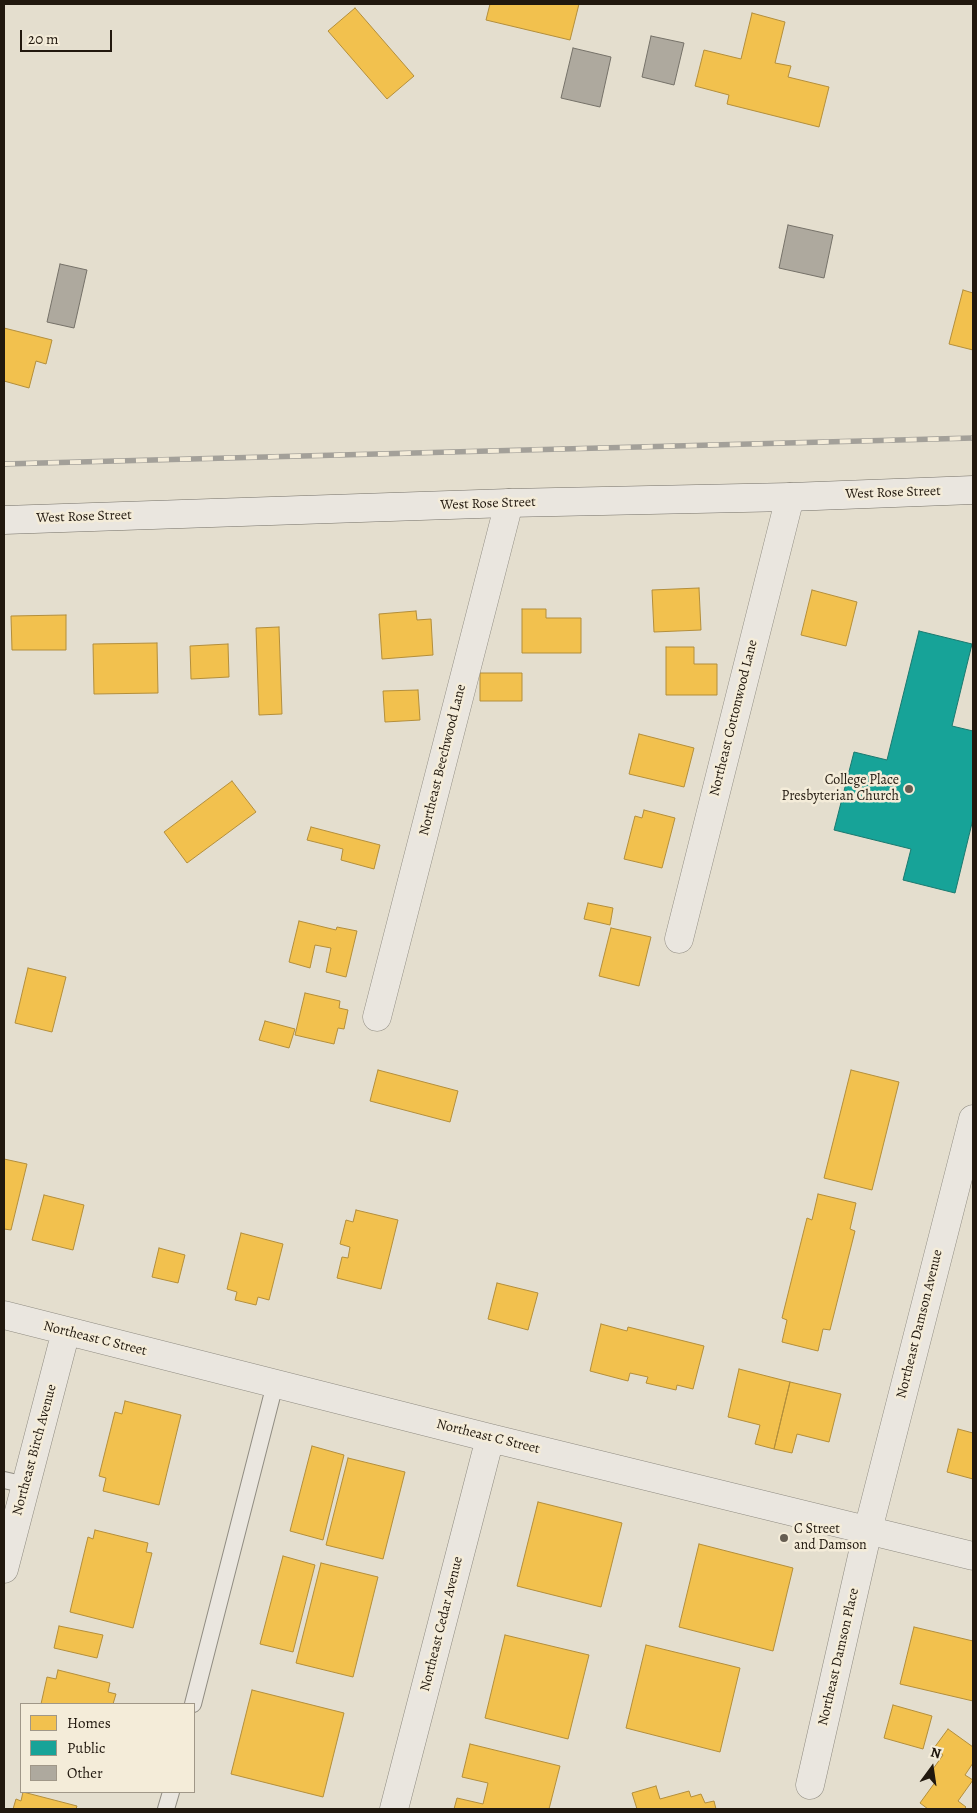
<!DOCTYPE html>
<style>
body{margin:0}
#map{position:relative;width:977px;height:1813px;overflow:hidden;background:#e4dece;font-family:Alegreya,serif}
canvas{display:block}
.frame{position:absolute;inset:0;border:5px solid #21180e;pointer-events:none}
.legend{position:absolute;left:20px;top:1703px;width:175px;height:90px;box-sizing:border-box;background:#f4ecd9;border:1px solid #a09788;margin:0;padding:6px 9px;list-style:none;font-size:15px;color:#21180e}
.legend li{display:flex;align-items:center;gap:10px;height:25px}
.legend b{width:25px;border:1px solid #a09788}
.north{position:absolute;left:907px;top:1743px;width:50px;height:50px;-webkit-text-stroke:4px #f4ecd9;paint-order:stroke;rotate:14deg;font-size:14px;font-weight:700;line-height:20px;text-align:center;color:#21180e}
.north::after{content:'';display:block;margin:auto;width:18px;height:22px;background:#21180e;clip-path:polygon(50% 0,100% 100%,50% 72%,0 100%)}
.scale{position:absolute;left:20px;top:30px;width:92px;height:22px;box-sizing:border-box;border:2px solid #21180e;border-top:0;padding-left:6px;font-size:15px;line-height:18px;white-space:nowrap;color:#21180e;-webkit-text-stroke:4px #f4ecd9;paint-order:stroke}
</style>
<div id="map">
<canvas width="977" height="1813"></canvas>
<div class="frame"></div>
<ul class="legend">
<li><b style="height:14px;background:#f2c14e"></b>Homes</li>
<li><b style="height:14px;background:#17a398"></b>Public</li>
<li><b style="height:14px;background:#aea99e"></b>Other</li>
</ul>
<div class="north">N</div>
<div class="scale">20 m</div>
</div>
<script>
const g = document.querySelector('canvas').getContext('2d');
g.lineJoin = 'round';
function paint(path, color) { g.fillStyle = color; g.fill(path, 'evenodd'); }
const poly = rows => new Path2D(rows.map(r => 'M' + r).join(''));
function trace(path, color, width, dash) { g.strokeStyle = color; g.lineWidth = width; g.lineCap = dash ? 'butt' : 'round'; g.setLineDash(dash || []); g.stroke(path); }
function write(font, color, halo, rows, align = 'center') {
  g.font = font + ' Alegreya,serif'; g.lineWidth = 5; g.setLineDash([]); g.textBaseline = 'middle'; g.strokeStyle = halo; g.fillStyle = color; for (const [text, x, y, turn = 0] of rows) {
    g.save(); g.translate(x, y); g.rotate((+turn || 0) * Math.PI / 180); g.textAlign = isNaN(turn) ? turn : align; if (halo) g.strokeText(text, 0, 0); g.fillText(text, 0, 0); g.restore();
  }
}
const homes = poly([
 [490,4,579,4,570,40,486,20,490,4],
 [355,8,414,76,387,99,328,31,355,8],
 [752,13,785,22,775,63,791,66,788,77,829,87,819,127,727,104,729,95,695,86,704,50,741,59,752,13],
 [963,290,973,293,973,350,949,344,963,290],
 [4,328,52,340,46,364,36,361,29,388,4,381,4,328],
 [699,588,701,630,654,632,652,590,699,588],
 [812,590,857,602,846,646,801,635,812,590],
 [522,609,546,609,546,618,581,618,581,653,522,653,522,609],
 [416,611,417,620,431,619,433,655,382,659,379,614,416,611],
 [66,615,66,650,12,650,11,616,66,615],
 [279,627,282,714,259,715,256,628,279,627],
 [157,643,158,693,94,694,93,644,157,643],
 [228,644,229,677,191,679,190,646,228,644],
 [666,647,694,647,694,664,717,664,717,695,666,695,666,647],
 [480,673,522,673,522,701,480,701,480,673],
 [418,690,420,720,385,722,383,691,418,690],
 [639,734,694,748,684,787,629,774,639,734],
 [232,781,256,812,187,863,164,832,232,781],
 [644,810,675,818,662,868,624,859,635,816,642,818,644,810],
 [311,827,380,845,374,869,341,860,343,849,307,840,311,827],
 [588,903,613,908,610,925,584,919,588,903],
 [299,921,336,930,337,927,357,931,346,977,326,972,331,948,315,945,310,968,289,962,299,921],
 [611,928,651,937,639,986,599,976,611,928],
 [28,968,66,977,52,1032,15,1023,28,968],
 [305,993,340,1001,339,1008,348,1010,344,1029,338,1028,334,1044,295,1035,305,993],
 [265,1021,295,1029,289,1048,259,1040,265,1021],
 [378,1070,458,1091,450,1122,370,1101,378,1070],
 [851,1070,899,1082,872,1190,824,1178,851,1070],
 [4,1159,27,1164,11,1230,4,1229,4,1159],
 [818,1194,856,1203,850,1229,855,1231,830,1330,823,1329,818,1351,782,1342,787,1320,782,1318,807,1218,812,1220,818,1194],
 [44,1195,84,1205,73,1250,32,1240,44,1195],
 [356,1210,398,1220,381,1289,337,1278,342,1257,348,1258,350,1247,340,1244,346,1220,353,1222,356,1210],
 [241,1233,283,1244,269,1300,258,1297,256,1305,235,1300,237,1292,227,1289,241,1233],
 [159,1248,185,1255,178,1283,152,1277,159,1248],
 [497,1283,538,1293,528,1330,488,1319,497,1283],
 [601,1324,627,1331,628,1327,704,1346,693,1389,677,1385,676,1390,646,1383,648,1377,630,1373,628,1381,590,1371,601,1324],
 [739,1369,790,1382,774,1449,755,1444,760,1425,728,1417,739,1369],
 [790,1382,841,1394,829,1442,797,1434,792,1453,774,1449,790,1382],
 [125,1401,181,1415,159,1505,103,1491,106,1478,99,1476,115,1412,122,1414,125,1401],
 [958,1429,973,1433,973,1479,947,1472,958,1429],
 [312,1446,344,1455,323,1540,290,1531,312,1446],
 [348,1458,405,1472,383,1559,326,1545,348,1458],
 [538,1502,622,1523,601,1607,517,1586,538,1502],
 [95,1530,148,1543,146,1552,152,1553,133,1628,70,1612,88,1537,93,1539,95,1530],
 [699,1544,793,1568,773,1651,679,1627,699,1544],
 [283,1556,315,1565,293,1652,260,1644,283,1556],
 [321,1563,378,1577,353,1677,296,1663,321,1563],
 [59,1626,103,1635,97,1658,54,1648,59,1626],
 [914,1627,973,1641,973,1701,900,1684,914,1627],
 [505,1635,589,1655,568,1739,485,1718,505,1635],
 [646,1645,740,1668,720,1752,626,1728,646,1645],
 [58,1670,110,1683,108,1692,116,1694,113,1704,41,1704,47,1677,56,1679,58,1670],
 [252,1690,344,1713,323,1797,231,1774,252,1690],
 [893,1705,932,1716,923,1749,884,1738,893,1705],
 [948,1729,973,1747,973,1763,965,1775,973,1780,958,1801,966,1807,964,1809,928,1809,920,1803,936,1781,928,1776,943,1755,934,1748,948,1729],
 [470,1744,560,1766,549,1809,454,1809,457,1798,483,1804,488,1783,462,1777,470,1744],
 [656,1786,660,1799,689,1791,691,1797,701,1794,705,1803,714,1801,716,1809,637,1809,632,1793,656,1786],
 [23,1792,77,1806,76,1809,13,1809,16,1799,21,1801,23,1792]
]);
paint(homes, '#f2c14e');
trace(homes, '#b38e3b', 1);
const public = poly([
 [919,631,972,644,952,726,973,731,973,819,955,893,903,880,911,849,834,830,854,752,887,760,919,631]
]);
paint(public, '#17a398');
trace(public, '#1a796f', 1);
const building = poly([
 [651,36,684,43,674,85,642,77,651,36],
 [573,48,611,57,600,107,561,98,573,48],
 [788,225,833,235,824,278,779,268,788,225],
 [60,264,87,270,74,328,47,322,60,264]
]);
paint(building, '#aea99e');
trace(building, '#757168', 1);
const lane = poly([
 [4,1480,26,1485],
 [193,1704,275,1384],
 [166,1809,171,1792]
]);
const street = poly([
 [679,939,790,497],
 [377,1017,509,503],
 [4,1315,490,1438,973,1556],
 [4,1569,66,1331],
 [810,1785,868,1530,973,1119],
 [394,1809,490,1438]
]);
const secondary = poly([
 [4,520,509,503,790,497,973,490]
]);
trace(lane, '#908c82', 18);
trace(street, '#908c82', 29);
trace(secondary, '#757168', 29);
trace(lane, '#eae6df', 16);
trace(street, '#eae6df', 28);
trace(secondary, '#eae6df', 28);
const rail = poly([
 [4,464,973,438]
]);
trace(rail, '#a3a099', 5.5);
trace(rail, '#f4ecd9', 4, [11]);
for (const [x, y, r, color] of [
 [909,789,5,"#655d51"],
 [784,1538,5,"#655d51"]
]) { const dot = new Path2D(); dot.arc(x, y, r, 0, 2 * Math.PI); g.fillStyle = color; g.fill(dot); trace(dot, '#f4ecd9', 2); }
write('14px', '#21180e', '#f4ecd9', [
 ["West Rose Street",893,493,-2],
 ["West Rose Street",488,504,-2],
 ["West Rose Street",84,517,-2],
 ["Northeast Cottonwood Lane",734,718,-76],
 ["Northeast Beechwood Lane",443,760,-76],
 ["Northeast Damson Avenue",920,1324,-76],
 ["Northeast C Street",95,1339,14],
 ["Northeast C Street",488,1437,14],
 ["Northeast Birch Avenue",35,1450,-75],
 ["Northeast Cedar Avenue",442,1624,-76],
 ["Northeast Damson Place",839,1657,-77]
]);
write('14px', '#21180e', '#f4ecd9', [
 ["College Place",899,781],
 ["Presbyterian Church",899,797],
 ["C Street",794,1530,"left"],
 ["and Damson",794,1546,"left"]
], 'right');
</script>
